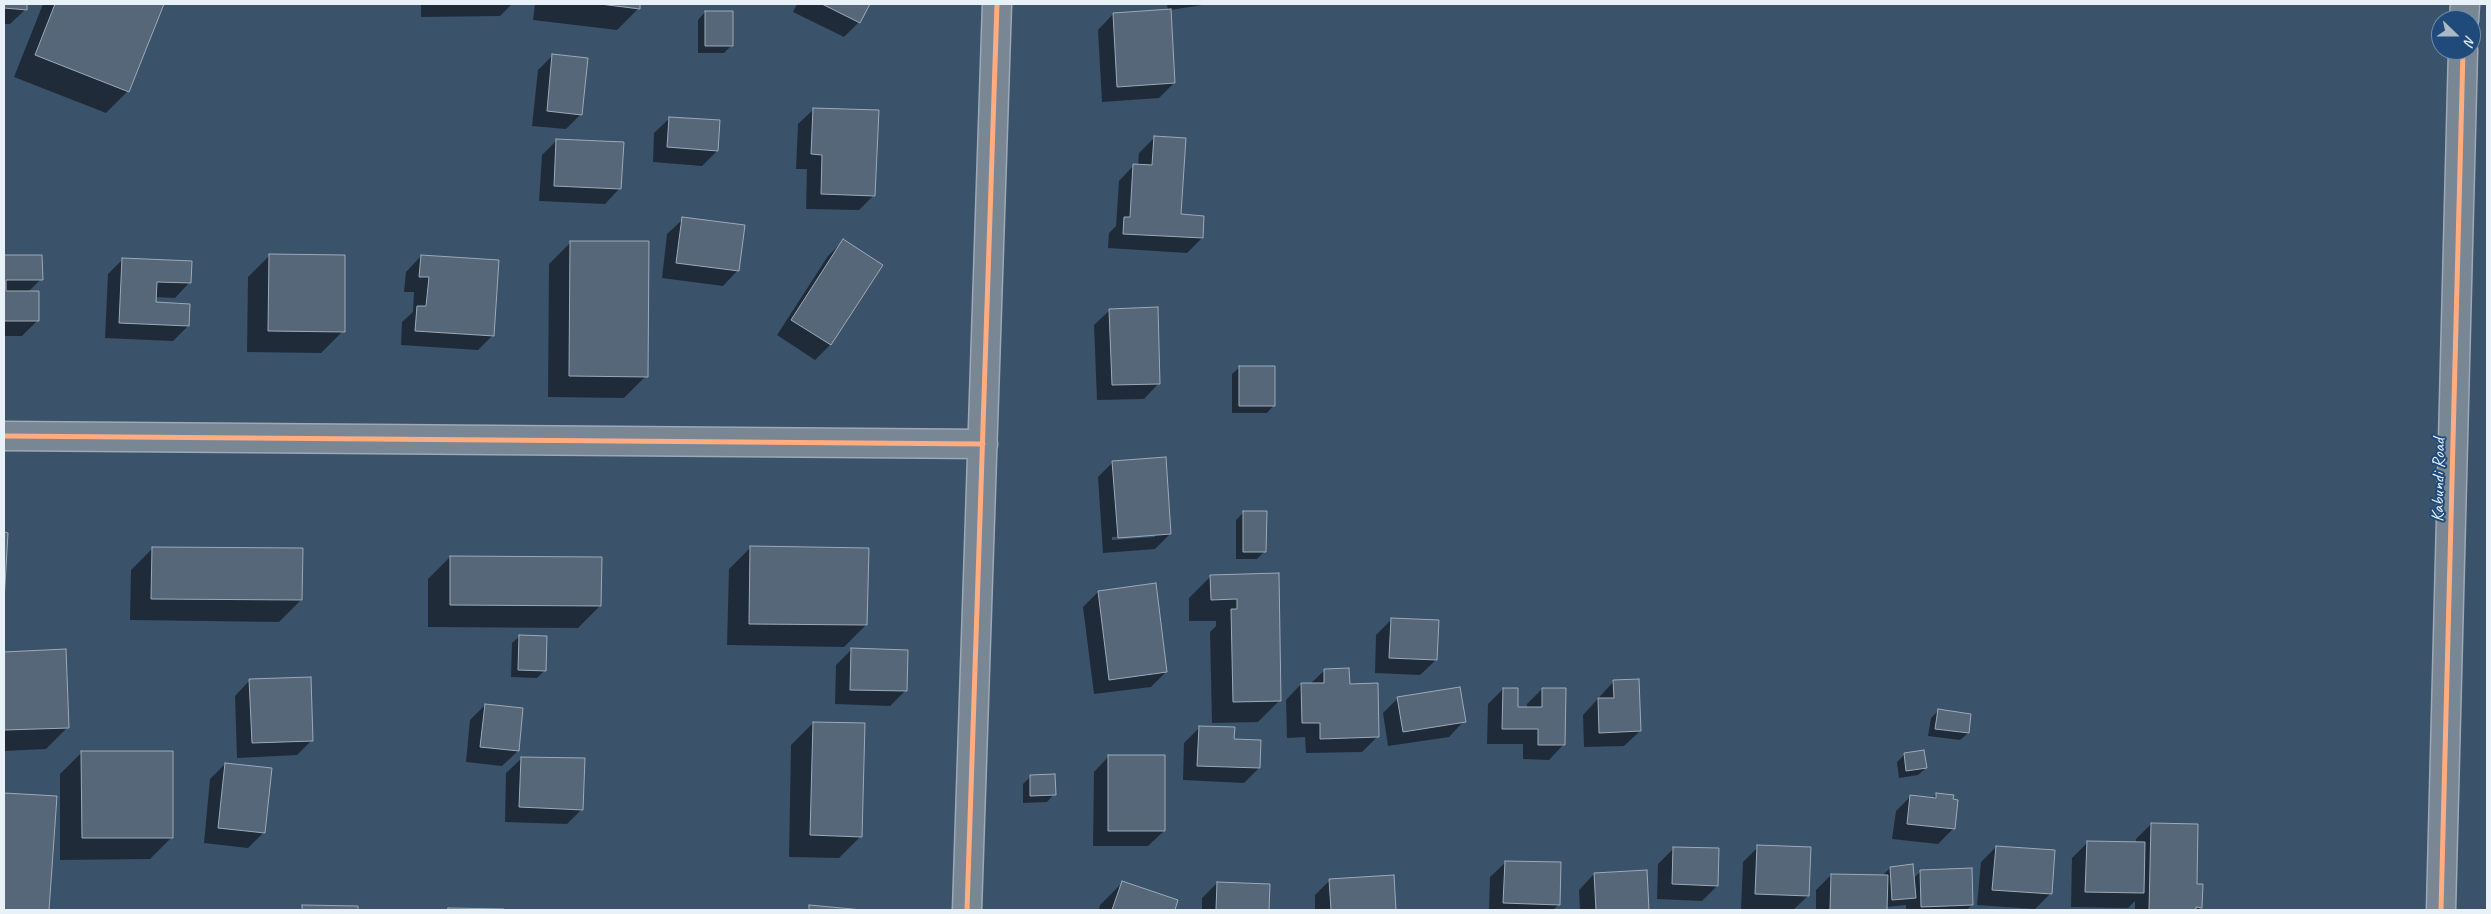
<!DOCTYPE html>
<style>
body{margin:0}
#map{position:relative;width:2491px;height:914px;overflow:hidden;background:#3b526b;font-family:Caveat,sans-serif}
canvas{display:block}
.frame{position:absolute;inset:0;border:5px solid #e8f1f8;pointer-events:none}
.north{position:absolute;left:2431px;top:10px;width:50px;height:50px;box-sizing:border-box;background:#1f4a7a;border:1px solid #6f8dac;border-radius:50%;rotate:112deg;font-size:14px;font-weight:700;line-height:20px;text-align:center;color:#e8f1f8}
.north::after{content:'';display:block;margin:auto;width:18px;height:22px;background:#abb9c7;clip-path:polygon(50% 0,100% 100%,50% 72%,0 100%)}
</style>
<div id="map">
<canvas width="2491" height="914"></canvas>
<div class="frame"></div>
<div class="north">N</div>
</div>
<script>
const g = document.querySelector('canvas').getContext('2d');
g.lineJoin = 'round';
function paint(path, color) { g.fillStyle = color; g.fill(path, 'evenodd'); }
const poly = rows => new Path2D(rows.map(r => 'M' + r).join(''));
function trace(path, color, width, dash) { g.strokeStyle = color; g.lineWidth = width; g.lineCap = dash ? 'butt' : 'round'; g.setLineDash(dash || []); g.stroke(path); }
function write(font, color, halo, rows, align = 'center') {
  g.font = font + ' Caveat,sans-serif'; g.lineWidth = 4; g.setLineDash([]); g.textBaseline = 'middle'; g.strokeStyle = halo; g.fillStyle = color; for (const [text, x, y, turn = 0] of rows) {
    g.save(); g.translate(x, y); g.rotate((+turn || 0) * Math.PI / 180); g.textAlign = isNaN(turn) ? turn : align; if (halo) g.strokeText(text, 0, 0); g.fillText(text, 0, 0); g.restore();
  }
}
paint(poly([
 [4,4,26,4,26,9,10,24,4,24],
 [43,4,163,4,128,91,106,113,14,77],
 [421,4,512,4,500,16,421,17],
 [535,4,639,4,639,8,617,30,533,20],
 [797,4,868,4,859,22,844,37,793,12],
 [1167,4,1209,4,1170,10,1174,83,1159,98,1102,102,1098,30,1113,14,1168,11],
 [705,12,732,45,724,53,698,53,698,20],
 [553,55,581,114,566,129,532,126,538,70],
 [814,109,874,195,859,210,806,209,807,169,796,169,798,124],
 [670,118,717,151,702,166,653,162,654,133],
 [1154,138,1179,216,1202,238,1187,253,1108,248,1109,233,1116,226,1119,181,1134,165,1138,166,1139,153],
 [557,140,620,188,605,204,539,201,542,155],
 [683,219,738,270,723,286,662,278,667,234],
 [843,241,881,265,830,345,815,360,777,335,828,256],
 [571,242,646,376,624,398,548,397,549,264],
 [270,255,343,331,321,353,247,352,248,277],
 [4,256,41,256,41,279,28,292,37,321,22,336,4,336],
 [421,256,493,335,478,350,401,345,402,322,413,312,414,292,404,292,406,272],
 [123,259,190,282,175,298,155,297,155,303,188,326,173,341,105,338,108,274],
 [1110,310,1159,383,1144,399,1097,400,1094,325],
 [1240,367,1274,405,1267,413,1232,413,1232,374],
 [1113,462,1170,534,1155,549,1103,553,1098,477],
 [1155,534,1155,537,1112,540,1112,537],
 [1244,512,1265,551,1257,559,1236,559,1236,520],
 [4,534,6,534,4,588],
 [751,547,866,625,844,647,727,645,729,569],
 [153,548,301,600,279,622,130,620,131,570],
 [450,557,600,606,578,628,428,627,428,579],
 [1278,575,1280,700,1258,722,1212,723,1210,632,1216,626,1216,621,1189,621,1189,598,1211,576],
 [1098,592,1166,672,1151,687,1094,694,1083,607],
 [1392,619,1436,660,1420,675,1375,673,1376,635],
 [520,636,545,670,537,678,511,677,512,643],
 [852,649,905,691,890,706,835,704,836,665],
 [64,651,68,727,46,749,4,751,4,653],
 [1325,670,1349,685,1377,737,1362,752,1306,753,1305,737,1287,738,1286,700,1301,684,1310,684],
 [250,680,312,740,297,755,237,758,235,696],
 [1614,681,1640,731,1624,746,1584,747,1583,715],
 [1503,689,1517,708,1527,708,1527,704,1542,689,1564,744,1549,760,1523,759,1523,744,1487,744,1488,704],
 [1398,698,1464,721,1449,737,1388,746,1383,713],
 [485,705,518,751,502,766,466,762,470,720],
 [1938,711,1968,733,1960,740,1928,736,1931,718],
 [813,723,861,836,839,858,789,857,791,745],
 [1199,728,1233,740,1259,768,1244,783,1183,780,1184,743],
 [82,752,172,837,150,859,60,860,60,774],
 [1904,755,1926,768,1918,775,1899,778,1897,762],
 [1109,756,1164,831,1148,846,1093,846,1094,772],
 [522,758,582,809,567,824,505,822,506,773],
 [225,764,263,833,248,848,204,843,210,779],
 [1030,777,1054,794,1047,802,1023,803,1023,784],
 [4,794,56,798,48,910,4,910],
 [1937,794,1953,829,1938,844,1892,839,1896,811,1911,796,1932,798],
 [2151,824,2195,885,2201,907,2198,910,2135,910,2135,901,2128,908,2071,907,2072,858,2087,843,2136,843,2136,839],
 [1758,847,1808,896,1793,910,1741,909,1743,862],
 [1996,847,2054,851,2050,894,2035,909,1977,905,1981,862],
 [1673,849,1717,886,1702,901,1657,899,1658,864],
 [1506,862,1559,904,1553,910,1489,910,1490,877],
 [1890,868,1913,879,1921,871,1972,905,1966,910,1906,910,1906,905,1886,907,1886,910,1816,910,1816,890,1831,875,1882,876],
 [1646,871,1648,910,1580,910,1579,890,1594,874],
 [1393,876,1395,910,1315,910,1315,895,1330,880],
 [1122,883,1177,901,1174,910,1099,910,1100,905],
 [1217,883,1269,885,1268,910,1202,910,1202,898],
 [303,907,357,908,357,910,299,910],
 [810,907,849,910,806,910]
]), '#0007');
const building = poly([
 [4,4,27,4,27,10,4,8,4,4],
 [55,4,164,4,129,92,35,55,55,4],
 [600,4,640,4,640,9,600,4],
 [822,4,870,4,860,23,822,4],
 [1171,9,1175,83,1117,87,1113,13,1171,9],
 [705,11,733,11,733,46,705,46,705,11],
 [552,54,588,58,582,115,547,111,552,54],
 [813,108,879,110,875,196,821,194,822,155,811,154,813,108],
 [669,117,720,120,718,151,667,147,669,117],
 [1154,136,1186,138,1181,214,1204,216,1203,238,1123,234,1124,217,1130,217,1133,164,1152,165,1154,136],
 [556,139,624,142,621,189,554,186,556,139],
 [682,217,745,225,739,271,676,263,682,217],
 [843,239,883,265,831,345,791,320,843,239],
 [570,241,649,241,648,377,569,376,570,241],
 [269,254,345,255,345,332,268,331,269,254],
 [4,255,42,255,43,280,6,280,6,291,39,291,39,321,4,321,4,255],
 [421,255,499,260,494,336,415,331,417,306,426,306,429,277,419,277,421,255],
 [122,258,192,261,191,283,157,282,156,302,190,304,189,326,119,323,122,258],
 [1158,307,1160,384,1112,385,1109,309,1158,307],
 [1239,366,1275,366,1275,406,1239,406,1239,366],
 [1166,457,1171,534,1118,538,1112,461,1166,457],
 [1243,511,1267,511,1266,552,1243,552,1243,511],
 [4,532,8,533,4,601,4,532],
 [750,546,869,548,867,625,749,624,750,546],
 [152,547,303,548,302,600,151,599,152,547],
 [450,556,602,557,601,606,450,605,450,556],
 [1279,573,1281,701,1233,702,1231,609,1237,609,1237,599,1211,600,1210,575,1279,573],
 [1156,583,1167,672,1109,680,1098,591,1156,583],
 [1391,618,1439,620,1437,660,1389,658,1391,618],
 [519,635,547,636,546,671,518,670,519,635],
 [851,648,908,650,907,691,850,690,851,648],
 [66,649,69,728,4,730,4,652,66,649],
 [1349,668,1350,684,1378,683,1379,737,1320,739,1320,723,1302,723,1301,683,1324,683,1324,669,1349,668],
 [311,677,313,741,252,743,249,679,311,677],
 [1639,679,1641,731,1599,733,1598,698,1614,698,1613,680,1639,679],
 [1460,687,1466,722,1403,732,1397,697,1460,687],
 [1503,688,1518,688,1518,707,1542,707,1542,688,1566,688,1565,745,1538,745,1538,729,1502,729,1503,688],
 [485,704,523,708,519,751,480,747,485,704],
 [1938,709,1971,714,1969,733,1935,729,1938,709],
 [813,722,865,723,862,837,810,835,813,722],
 [1199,726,1235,727,1234,739,1261,740,1260,768,1197,766,1199,726],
 [1924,750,1927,768,1906,771,1904,753,1924,750],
 [81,751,173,751,173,838,82,838,81,751],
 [1108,755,1165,755,1165,831,1108,831,1108,755],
 [521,757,585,758,583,810,519,807,521,757],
 [225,763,272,768,265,833,218,828,225,763],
 [1055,774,1056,795,1030,796,1030,775,1055,774],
 [4,793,57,796,49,910,4,910,4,793],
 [1936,793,1954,795,1953,799,1958,800,1955,829,1907,824,1910,795,1936,798,1936,793],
 [2151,823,2198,824,2197,884,2203,884,2202,908,2196,907,2196,910,2149,910,2151,823],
 [2087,841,2145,842,2144,893,2085,892,2087,841],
 [1757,845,1811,847,1809,896,1755,894,1757,845],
 [1996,846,2055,850,2052,894,1992,890,1996,846],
 [1673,847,1719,848,1718,886,1672,884,1673,847],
 [1505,861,1561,862,1560,905,1503,903,1505,861],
 [1913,864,1916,898,1892,900,1890,867,1913,864],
 [1972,868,1973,905,1921,907,1920,870,1972,868],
 [1647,870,1649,910,1596,910,1594,873,1647,870],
 [1831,874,1888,875,1887,910,1830,910,1831,874],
 [1394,875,1396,910,1331,910,1329,879,1394,875],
 [1122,881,1178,900,1175,910,1112,910,1122,881],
 [1217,882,1270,884,1269,910,1216,910,1217,882],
 [302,905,358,906,358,910,302,910,302,905],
 [809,905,863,910,809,910,809,905],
 [448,908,504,909,504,910,447,910,448,908]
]);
paint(building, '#57677a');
trace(building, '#9da9b6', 1);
const street = poly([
 [4,436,983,444],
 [967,910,997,4]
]);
const secondary = poly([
 [2464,20,2465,4],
 [2441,910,2463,50]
]);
trace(street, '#9da9b6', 31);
trace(secondary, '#9da9b6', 31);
trace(street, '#798694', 28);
trace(secondary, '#798694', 28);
trace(poly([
 [4,436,983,444],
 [967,910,997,4],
 [2441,910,2463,50]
]), '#ffac80', 5);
write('18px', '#e8f1f8', '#1f4a7a', [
 ["Kabundi Road",2439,480,-89]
]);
</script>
